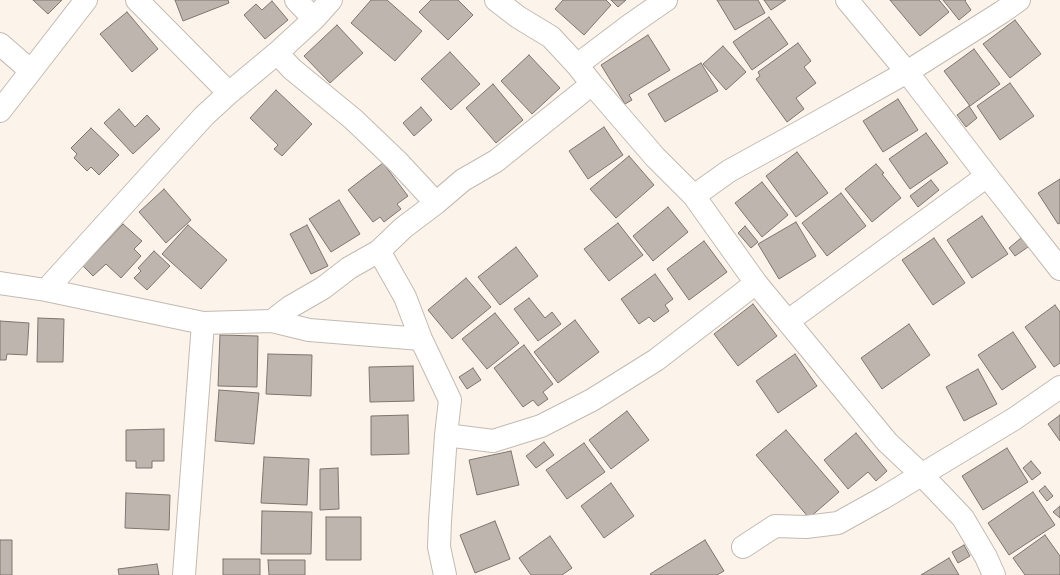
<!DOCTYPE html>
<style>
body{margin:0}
canvas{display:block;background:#fcf4eb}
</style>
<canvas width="1060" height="575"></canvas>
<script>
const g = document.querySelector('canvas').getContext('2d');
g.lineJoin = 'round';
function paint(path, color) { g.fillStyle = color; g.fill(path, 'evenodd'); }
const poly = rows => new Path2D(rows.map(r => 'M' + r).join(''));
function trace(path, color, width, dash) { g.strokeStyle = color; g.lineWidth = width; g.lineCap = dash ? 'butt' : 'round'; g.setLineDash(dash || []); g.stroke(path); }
const building = poly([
 [33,0,62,0,48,14,33,0],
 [175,0,228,0,229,3,183,21,175,0],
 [371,0,387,0,422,31,395,61,351,23,371,0],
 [431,0,458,0,473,15,448,40,419,12,431,0],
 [563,0,606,0,611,5,584,35,555,9,563,0],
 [611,0,626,0,618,7,611,0],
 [717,0,758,0,765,13,735,30,717,0],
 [764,0,786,0,771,10,764,0],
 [890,0,939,0,949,12,920,36,890,0],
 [943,0,966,0,965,1,971,10,959,20,943,0],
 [272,1,288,20,265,39,244,15,256,4,262,10,272,1],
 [127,12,158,49,132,72,100,34,127,12],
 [769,17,788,44,752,70,733,42,769,17],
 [1015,20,1041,54,1010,78,983,44,1015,20],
 [337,25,363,53,330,83,304,56,337,25],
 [648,35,670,70,629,95,632,100,625,104,601,65,648,35],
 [798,43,811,61,804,67,816,83,796,98,804,109,787,122,756,79,760,76,758,72,798,43],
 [723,46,746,72,726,90,703,64,723,46],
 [974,49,1000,84,970,106,944,71,974,49],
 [450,52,480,84,451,110,421,79,450,52],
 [529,55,560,88,532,114,501,81,529,55],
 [701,63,718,91,665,122,648,94,701,63],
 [1010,83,1034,116,1000,140,977,106,1010,83],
 [493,84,523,120,496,143,466,108,493,84],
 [276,90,312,124,282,156,274,149,278,145,250,118,276,90],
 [898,99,918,130,883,152,863,121,898,99],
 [969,106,977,118,966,127,957,115,969,106],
 [421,107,432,120,414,136,403,123,421,107],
 [119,109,135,127,147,115,160,129,133,154,104,123,119,109],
 [604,127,623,155,588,179,569,151,604,127],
 [91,128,119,155,99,175,91,167,87,171,74,158,77,154,71,148,91,128],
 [926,133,948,163,910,189,889,159,926,133],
 [797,152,828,193,796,217,766,176,797,152],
 [629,156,654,185,616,218,590,189,629,156],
 [383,163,408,196,397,204,401,209,384,222,380,217,373,222,348,190,383,163],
 [876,164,884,173,882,174,901,198,872,222,845,189,876,164],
 [1060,179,1060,223,1058,224,1038,193,1060,179],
 [931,180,939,190,918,207,910,196,931,180],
 [762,182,788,215,762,237,735,203,762,182],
 [164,189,191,220,166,243,139,212,164,189],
 [841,193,866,226,827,256,802,223,841,193],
 [339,200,360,234,331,252,309,219,339,200],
 [668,207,688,232,653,261,633,236,668,207],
 [982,216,1008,254,972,278,947,240,982,216],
 [796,222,816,256,779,279,758,244,796,222],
 [618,223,643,255,609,281,584,249,618,223],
 [123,224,142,241,134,249,141,256,121,278,106,264,93,276,83,266,123,224],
 [188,225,227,260,201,289,162,254,188,225],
 [307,225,328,266,311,274,290,234,307,225],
 [745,226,758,242,751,248,738,233,745,226],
 [934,238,965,283,933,305,902,260,934,238],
 [1021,238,1028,247,1015,256,1009,248,1021,238],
 [704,241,727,272,689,300,667,269,704,241],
 [516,247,538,276,500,305,478,277,516,247],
 [154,251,170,266,147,290,134,278,141,271,138,268,154,251],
 [655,274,673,299,665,305,669,311,654,322,649,317,639,324,621,299,655,274],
 [466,278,491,307,452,339,428,310,466,278],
 [529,298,545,318,552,312,561,324,538,341,514,309,529,298],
 [753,304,777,336,738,366,714,334,753,304],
 [1055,305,1060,312,1060,363,1054,367,1025,327,1055,305],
 [495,313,519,343,487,369,462,339,495,313],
 [38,318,64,319,63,362,37,362,38,318],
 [575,320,599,352,558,383,534,352,575,320],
 [0,321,29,323,27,355,7,354,6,360,0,360,0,321],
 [909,324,930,355,882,389,861,358,909,324],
 [1013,332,1036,367,1002,390,978,355,1013,332],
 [220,335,258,336,257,387,218,386,220,335],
 [524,345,553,384,543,392,548,399,538,406,533,400,523,407,494,368,524,345],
 [268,354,312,355,311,396,266,394,268,354],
 [795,354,817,386,778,413,756,381,795,354],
 [413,366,414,401,370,402,369,367,413,366],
 [473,368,481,380,467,389,459,377,473,368],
 [978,369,997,404,964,421,946,387,978,369],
 [219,390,259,393,254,444,215,441,219,390],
 [627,411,649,440,611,469,589,440,627,411],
 [408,415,409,454,371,455,371,416,408,415],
 [1060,415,1060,441,1048,424,1060,415],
 [164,429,164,461,152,461,152,468,136,468,136,461,126,461,126,430,164,429],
 [786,430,839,492,809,518,756,455,786,430],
 [856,433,887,471,876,481,868,472,848,489,824,460,856,433],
 [544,442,554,455,536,468,526,456,544,442],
 [584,443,605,472,567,499,546,470,584,443],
 [1007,448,1028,482,983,510,962,476,1007,448],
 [511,451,519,485,477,495,469,460,511,451],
 [264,457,309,459,307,505,261,503,264,457],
 [1031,461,1041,473,1032,480,1023,468,1031,461],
 [338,468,339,509,320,510,320,469,338,468],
 [611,483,634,516,604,538,581,506,611,483],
 [1045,486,1053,496,1047,501,1039,491,1045,486],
 [1033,492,1055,525,1009,555,988,523,1033,492],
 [126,493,170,495,169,530,125,528,126,493],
 [1060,506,1060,518,1053,512,1060,506],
 [262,511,312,512,311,554,261,554,262,511],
 [326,517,361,517,361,560,326,560,326,517],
 [495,521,510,559,475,573,460,535,495,521],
 [1045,535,1060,556,1060,575,1025,575,1013,558,1045,535],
 [550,536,572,568,562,575,531,575,519,558,550,536],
 [0,540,12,540,12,575,0,575,0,540],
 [705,540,724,571,717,575,651,575,650,574,705,540],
 [964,545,970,556,958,563,952,552,964,545],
 [949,558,959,575,921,575,949,558],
 [223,559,260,559,260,575,223,575,223,559],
 [268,560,305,560,305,575,269,575,268,560],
 [157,564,159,575,119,575,118,569,157,564]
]);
paint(building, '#beb6ae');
trace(building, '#7e766f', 1);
const minor = poly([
 [137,0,229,93],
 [296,0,314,19],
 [496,0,518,17,551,37,577,65,592,84,655,157,694,196,756,283,887,442,921,474,963,518,986,557,994,575],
 [847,0,907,72,987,176,1060,269],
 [0,44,31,71],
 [277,53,292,69,353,119,398,162,436,203],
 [577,65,630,25,666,0],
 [0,111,86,0],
 [694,196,729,171,800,132,907,72,1002,12,1019,0],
 [379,251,405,297,421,339,450,400,446,435,440,521,439,547,445,575],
 [0,283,46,290,203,323,272,321,309,330,421,339],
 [46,290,204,116,229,93,277,53,314,19,331,0],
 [272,321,290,307,323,288,349,268,379,251,403,228,436,203,463,180,496,161,592,84],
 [788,321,987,176],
 [446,435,493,441,541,426,592,400,656,360,756,283],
 [743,547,775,526,806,527,838,523,883,498,1014,419,1060,387],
 [184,575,203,323]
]);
trace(minor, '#c3bab2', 24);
trace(minor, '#fff', 22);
</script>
